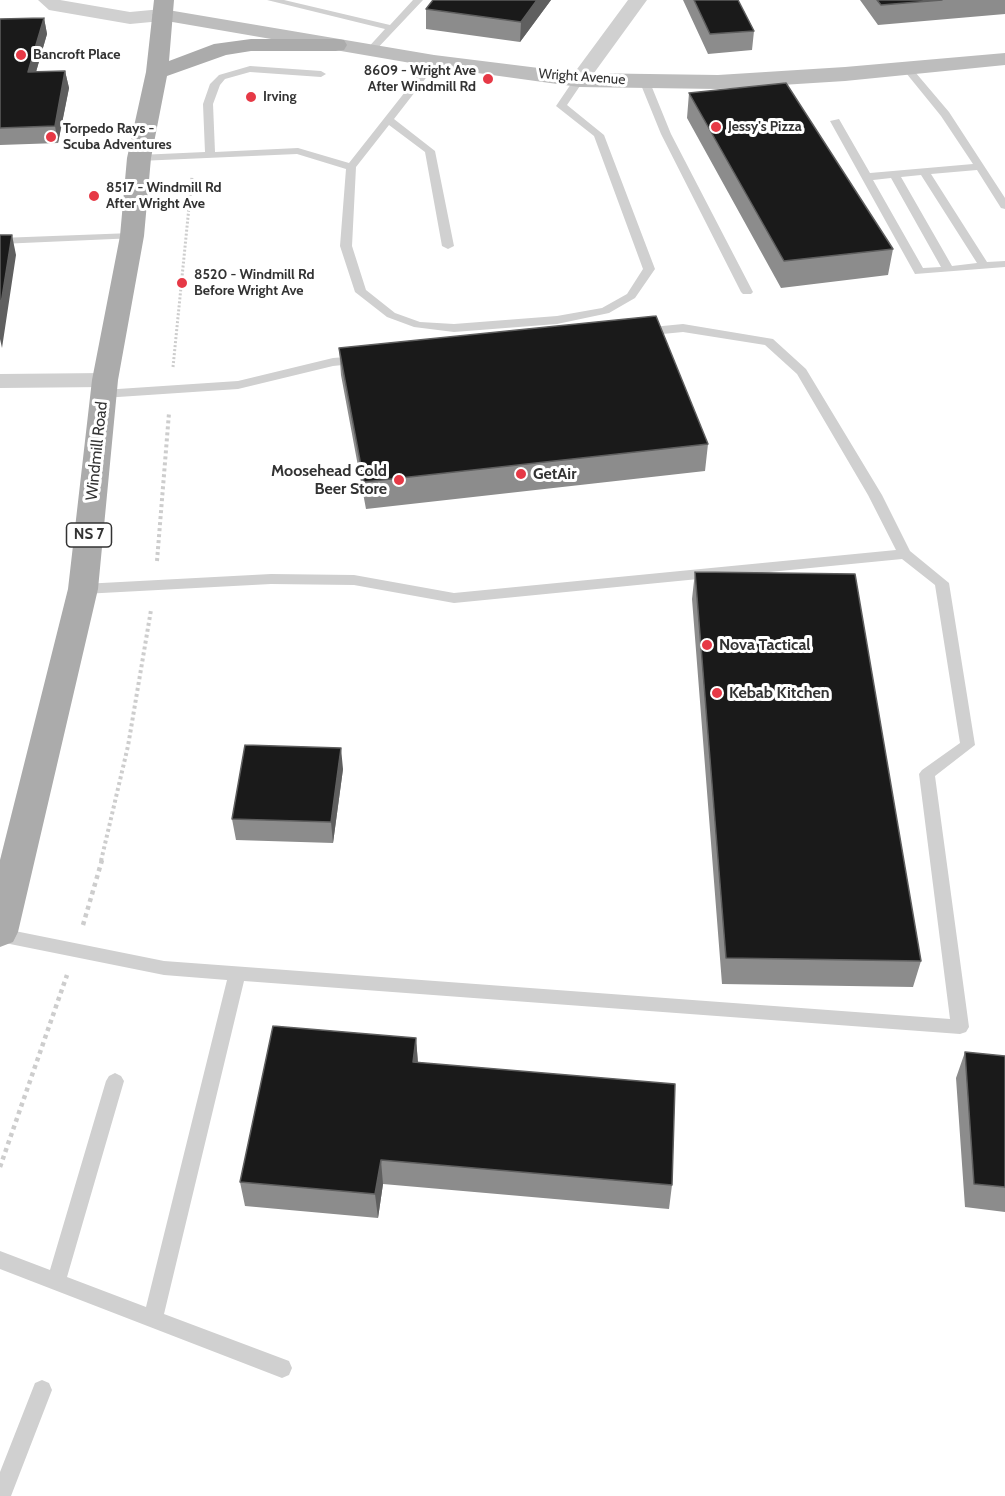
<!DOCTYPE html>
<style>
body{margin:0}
canvas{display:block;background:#fff}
</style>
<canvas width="1005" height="1496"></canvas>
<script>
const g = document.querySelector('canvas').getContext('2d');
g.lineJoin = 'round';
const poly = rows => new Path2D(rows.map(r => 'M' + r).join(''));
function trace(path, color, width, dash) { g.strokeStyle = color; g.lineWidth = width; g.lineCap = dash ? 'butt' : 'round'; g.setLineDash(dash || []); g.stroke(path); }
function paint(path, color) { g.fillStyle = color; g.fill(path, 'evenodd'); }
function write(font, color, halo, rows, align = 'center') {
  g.font = font + ' Cabin,sans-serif'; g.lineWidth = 6; g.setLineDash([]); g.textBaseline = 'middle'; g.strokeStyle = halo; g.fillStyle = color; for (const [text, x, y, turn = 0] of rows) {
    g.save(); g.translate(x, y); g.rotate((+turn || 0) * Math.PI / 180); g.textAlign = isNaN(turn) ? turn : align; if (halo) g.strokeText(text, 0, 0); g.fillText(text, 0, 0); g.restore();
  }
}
trace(poly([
 [173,367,192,177]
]), '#cdcdcd', 3, [2, 2]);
trace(poly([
 [157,561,169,413],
 [101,861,128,746,151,610]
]), '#cdcdcd', 4, [3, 3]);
trace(poly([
 [83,925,102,860],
 [0,1167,67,975]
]), '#cdcdcd', 4.5, [4, 4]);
paint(poly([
 [267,0,284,0,390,25,413,0,423,0,373,53,370,54,365,51,385,29,267,0],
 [431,59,439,61,394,119,435,151,454,246,448,249,442,246,425,152,389,125,356,167,352,246,366,290,395,313,420,322,454,324,557,316,602,308,627,294,643,269,594,136,556,106,575,78,579,77,584,80,567,105,604,135,655,269,635,298,609,313,557,324,454,332,414,327,387,317,355,292,340,246,346,169,297,154,139,161,134,158,139,155,205,152,203,104,210,84,219,75,250,66,321,71,326,74,321,77,250,72,225,79,220,85,213,104,215,152,298,148,349,163,431,59],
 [907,65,910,66,949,112,1005,198,1005,209,1001,208,977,170,931,174,987,262,1005,261,1005,267,915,274,830,121,839,119,870,173,973,164,941,116,902,68,907,65],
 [921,175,977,263,952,266,901,177,921,175],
 [891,178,941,267,923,268,873,180,891,178],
 [640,78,649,80,671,134,753,292,751,294,743,294,741,292,661,134,639,80,640,78],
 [132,233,138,236,136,238,0,244,0,238,132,233],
 [683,324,773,339,806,369,882,495,910,551,949,583,975,745,935,776,969,1027,966,1032,960,1034,244,981,164,1314,289,1361,292,1368,289,1375,282,1378,0,1269,0,1251,50,1270,106,1081,109,1076,115,1073,121,1076,124,1081,67,1277,146,1307,227,980,164,975,0,942,0,928,164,961,950,1019,919,774,922,770,960,743,935,585,902,559,454,603,354,585,271,584,83,594,76,589,83,584,271,574,354,575,454,593,896,550,868,495,797,374,765,345,683,332,642,336,636,332,642,328,683,324],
 [358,356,364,360,362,363,333,366,238,389,103,398,97,394,103,390,238,381,333,358,358,356],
 [42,1380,49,1383,52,1390,11,1496,0,1496,0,1472,35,1383,42,1380]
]), '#d0d0d0');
paint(poly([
 [38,0,60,0,130,12,162,9,169,11,171,15,169,19,162,21,130,24,49,10,38,0],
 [628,0,647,0,586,84,572,84,569,80,628,0],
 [105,373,114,375,117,380,114,385,105,387,0,388,0,374,105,373]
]), '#d0d0d0');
paint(poly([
 [162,9,434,55,579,73,718,75,845,67,1005,53,1005,65,845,81,718,89,579,87,434,67,155,19,152,15,155,11,162,9]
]), '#bdbdbd');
paint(poly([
 [154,0,174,0,169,61,214,44,251,39,336,39,344,40,347,45,344,50,336,51,251,51,226,55,167,76,151,158,144,236,118,380,98,589,18,932,13,942,0,947,0,860,68,589,92,380,120,236,127,158,146,72,154,0]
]), '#ababab');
paint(poly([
 [433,0,551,0,520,42,426,29,426,9],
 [683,0,738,0,754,31,752,50,708,54],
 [860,0,1005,0,1005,14,878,25],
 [44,18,47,34,36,72,65,71,69,88,58,143,0,145,0,19],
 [689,93,893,249,888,275,781,288,687,118],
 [339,348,708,444,705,471,366,509,341,375],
 [695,572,921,961,913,987,722,984,692,599],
 [343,769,333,843,236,840,232,819],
 [416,1038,418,1063,672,1185,669,1209,383,1184,378,1218,245,1206,240,1182],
 [965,1052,1005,1056,1005,1212,965,1207,956,1078]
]), '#8c8c8c');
paint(poly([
 [537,0,551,0,520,42,521,22],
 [44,18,47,34,31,89,28,72],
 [65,71,69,88,58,143,55,126],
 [12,235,16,255,2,348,0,339,0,310],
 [341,748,343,769,333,843,331,822],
 [416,1038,418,1064,413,1062],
 [381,1160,383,1184,378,1218,375,1194]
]), '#5f5f5f');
const building = poly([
 [433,0,537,0,521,22,426,9,433,0],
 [694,0,738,0,754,31,710,34,694,0],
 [877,0,942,0,881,5,877,0],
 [44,18,28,72,65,71,55,126,0,128,0,19,44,18],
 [786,83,893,249,784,261,689,93,786,83],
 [0,235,12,235,0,310,0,235],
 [656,316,708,444,364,482,339,348,656,316],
 [695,572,855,574,921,961,726,958,695,572],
 [245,745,341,748,331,822,232,819,245,745],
 [273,1026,416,1038,413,1062,675,1084,672,1185,381,1160,375,1194,240,1182,273,1026],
 [965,1052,1005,1056,1005,1187,974,1184,965,1052]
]);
paint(building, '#1a1a1a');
trace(building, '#5f5f5f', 1.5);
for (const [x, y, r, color] of [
 [21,55,6,"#e63946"],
 [488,79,6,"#e63946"],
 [251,97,6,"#e63946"],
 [716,127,6,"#e63946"],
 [51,137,6,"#e63946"],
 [94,196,6,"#e63946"],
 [182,283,6,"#e63946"],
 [521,474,6,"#e63946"],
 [399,480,6,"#e63946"],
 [707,645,6,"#e63946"],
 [717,693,6,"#e63946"]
]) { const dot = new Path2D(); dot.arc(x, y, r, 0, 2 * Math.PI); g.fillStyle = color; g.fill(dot); trace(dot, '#fff', 2); }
write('bold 14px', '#333', '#fff', [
 ["Bancroft Place",33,55],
 ["8609 - Wright Ave",476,71,"right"],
 ["After Windmill Rd",476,87,"right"],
 ["Irving",263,97],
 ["Jessy's Pizza",728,127],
 ["Torpedo Rays -",63,129],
 ["Scuba Adventures",63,145],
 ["8517 - Windmill Rd",106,188],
 ["After Wright Ave",106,204],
 ["8520 - Windmill Rd",194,275],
 ["Before Wright Ave",194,291]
], 'left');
write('14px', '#333', '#fff', [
 ["Wright Avenue",582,77,4]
]);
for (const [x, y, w] of [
 [89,535,45]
]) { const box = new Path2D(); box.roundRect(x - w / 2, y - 12, w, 24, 4.5); g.fillStyle = '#fff'; g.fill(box); trace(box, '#333', 1.5); }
write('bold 15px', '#333', null, [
 ["NS 7",89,535]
]);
write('16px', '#333', '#fff', [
 ["Windmill Road",97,451,-84]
]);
write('bold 16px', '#333', '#fff', [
 ["Moosehead Cold",387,471,"right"],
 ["Beer Store",387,489,"right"],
 ["GetAir",533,474],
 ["Nova Tactical",719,645],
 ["Kebab Kitchen",729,693]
], 'left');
</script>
